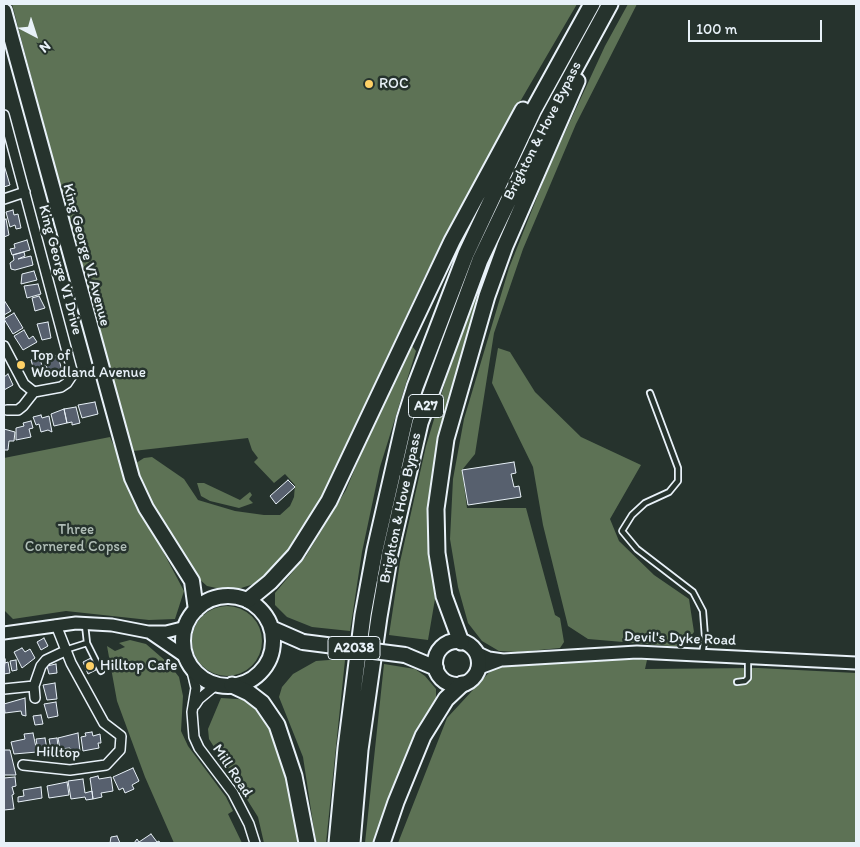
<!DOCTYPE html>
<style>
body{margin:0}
#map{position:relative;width:860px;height:847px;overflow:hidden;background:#26332d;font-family:Itim,sans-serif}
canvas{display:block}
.frame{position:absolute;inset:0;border:5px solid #e8f1f8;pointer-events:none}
.north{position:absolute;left:10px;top:10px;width:50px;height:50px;-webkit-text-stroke:4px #26332d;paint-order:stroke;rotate:140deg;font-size:14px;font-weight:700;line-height:20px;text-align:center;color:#e8f1f8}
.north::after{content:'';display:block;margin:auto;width:18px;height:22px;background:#e8f1f8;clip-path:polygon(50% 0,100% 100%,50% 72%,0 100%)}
.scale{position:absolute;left:688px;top:20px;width:134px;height:22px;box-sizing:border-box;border:2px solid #e8f1f8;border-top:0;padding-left:6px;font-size:15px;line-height:18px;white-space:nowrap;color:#e8f1f8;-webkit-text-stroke:4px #26332d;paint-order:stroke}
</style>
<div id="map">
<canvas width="860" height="847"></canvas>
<div class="frame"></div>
<div class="north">N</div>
<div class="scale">100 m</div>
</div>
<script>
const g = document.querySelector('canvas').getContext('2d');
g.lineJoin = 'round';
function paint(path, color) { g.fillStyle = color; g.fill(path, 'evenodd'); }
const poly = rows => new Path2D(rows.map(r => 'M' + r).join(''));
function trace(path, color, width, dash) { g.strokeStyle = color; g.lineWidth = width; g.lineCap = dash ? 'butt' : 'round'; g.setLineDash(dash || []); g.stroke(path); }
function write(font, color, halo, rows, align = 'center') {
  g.font = font + ' Itim,sans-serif'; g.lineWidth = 5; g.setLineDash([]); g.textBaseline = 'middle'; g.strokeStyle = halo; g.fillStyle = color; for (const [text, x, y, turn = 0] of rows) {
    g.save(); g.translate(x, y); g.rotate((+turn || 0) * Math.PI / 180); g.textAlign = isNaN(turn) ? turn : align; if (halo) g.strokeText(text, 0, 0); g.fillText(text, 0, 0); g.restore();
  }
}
paint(poly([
 [12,4,577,4,493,148,425,276,319,503,286,554,269,575,257,583,238,589,221,589,207,586,197,577,147,500,133,465,144,458,152,457,184,479,198,500,235,511,264,515,280,515,290,506,294,497,295,485,285,474,274,483,254,462,258,458,252,450,248,438,133,451,76,247],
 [628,4,637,4,576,124,523,249,494,333,475,454,462,470,467,508,526,508,555,615,560,618,564,642,560,648,518,652,499,651,482,641,468,623,458,587,450,539,453,479,464,419,509,268,549,167,605,46],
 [502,235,430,519,435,599,428,640,389,635,400,562,426,446,455,349,484,272],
 [412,346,416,351,380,467,362,552,350,631,312,627,287,617,275,605,275,593,306,556,346,490,377,416],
 [498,348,510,352,535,392,581,437,641,465,610,519,619,541,654,575,689,599,694,632,682,647,588,639,568,626,543,525,533,467,492,383],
 [110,437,144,516,184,591,175,619,149,620,66,611,13,619,4,610,4,458],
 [197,483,204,483,240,500,250,492,252,495,249,499,253,503,239,508,210,501,201,496],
 '192 641a35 35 0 1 1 70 0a35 35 0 1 1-70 0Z',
 [130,640,146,644,168,663,179,677,183,696,181,731,188,746,226,797,233,811,228,814,242,843,174,843,145,777,117,701,107,646,115,651,125,647,119,643],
 [639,659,647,660,645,669,758,668,856,673,856,843,398,843,447,718,496,665],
 [329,660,345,660,326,843,316,843,303,757,279,697,282,687,293,674,316,661],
 [384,664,415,669,425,676,436,689,436,702,378,843,365,843],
 [221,698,252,700,274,730,292,787,302,843,264,843,258,817,209,739,208,729]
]), '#5d7255');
const building = poly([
 [4,165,10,185,4,187,4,165],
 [13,210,14,215,18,214,21,228,16,229,15,225,10,227,6,212,13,210],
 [6,219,9,235,4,237,4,220,6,219],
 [27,240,30,250,12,255,10,249,15,248,14,244,27,240],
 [24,252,25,256,18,259,31,256,33,265,15,270,11,269,10,263,14,260,13,255,24,252],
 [34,271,37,280,21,284,22,274,34,271],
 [38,284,41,294,27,298,24,286,38,284],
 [39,296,45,308,35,311,32,298,39,296],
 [4,300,11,311,4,315,4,300],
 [14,313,23,328,13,334,4,319,14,313],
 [48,322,51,338,42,340,37,324,48,322],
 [24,330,29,339,33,336,37,342,23,350,14,336,24,330],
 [54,355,58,357,62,370,49,375,46,365,49,364,49,356,54,355],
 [40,358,42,366,46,365,49,375,36,377,31,360,40,358],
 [8,374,13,385,4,390,4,377,8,374],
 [95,402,98,414,82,418,78,405,95,402],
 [76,407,80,423,72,425,72,422,67,423,64,409,76,407],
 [64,409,67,423,54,426,51,414,64,409],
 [41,415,42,418,49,416,52,432,48,430,41,432,39,424,36,425,33,417,41,415],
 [31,421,33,428,29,429,31,437,16,440,16,428,24,426,23,423,31,421],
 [4,429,15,432,14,441,9,441,8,450,4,450,4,429],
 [514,462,516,473,511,474,514,487,519,486,521,497,468,505,462,470,514,462],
 [288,480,295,487,276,504,270,496,288,480],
 [44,638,48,646,41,650,37,642,44,638],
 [22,648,25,652,30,649,35,658,22,668,14,652,22,648],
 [91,658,96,670,88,674,83,662,91,658],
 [5,659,5,663,8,662,10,673,4,674,4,676,5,659],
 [16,660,17,670,12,671,10,661,16,660],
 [56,664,57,673,49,674,47,666,56,664],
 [55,683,57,699,47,700,43,685,55,683],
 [25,698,26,716,22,715,21,711,5,713,4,704,25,698],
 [56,702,58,716,48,718,44,704,56,702],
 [41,715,43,724,35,725,33,716,41,715],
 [92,732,93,736,100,734,101,743,98,743,99,748,83,751,81,737,86,736,85,733,92,732],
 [33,733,37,752,14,754,11,742,25,739,24,734,33,733],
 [78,733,80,751,70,753,70,748,60,749,58,738,78,733],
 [45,738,48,755,39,756,36,739,45,738],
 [57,738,59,754,52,755,49,739,57,738],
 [4,750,10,750,16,775,4,775,4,750],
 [133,768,139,781,132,785,134,789,125,793,123,788,119,790,113,777,133,768],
 [98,776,99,779,111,777,113,791,101,793,102,797,93,799,90,778,98,776],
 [15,777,16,786,12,787,14,794,12,795,14,809,4,810,4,778,15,777],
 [83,779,85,793,92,791,93,799,86,800,85,797,71,799,68,781,83,779],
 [67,782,69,795,49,798,47,786,67,782],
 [41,787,42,798,18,802,18,797,24,796,23,790,41,787],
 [151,834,157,842,159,841,160,843,134,843,137,839,139,842,151,834],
 [117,836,120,843,110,843,111,837,117,836]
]);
paint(building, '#57606e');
trace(building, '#e8f1f8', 1);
const service = poly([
 [650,393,678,468,678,481,669,492,645,503,632,515,622,531,637,549,693,592,703,611,705,637,702,654],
 [85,625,87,643,101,671],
 [65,650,87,643],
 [737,682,745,681,748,678,748,659]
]);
const minor = poly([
 [4,115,73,374,67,383,61,387,34,392,24,384,4,346],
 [4,199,25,192],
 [7,410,18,410,23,406,34,392],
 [190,663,196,688,192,712,194,737,199,748,233,793,249,824,255,843],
 [4,689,34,686],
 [35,698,34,686,41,666,46,660,65,651],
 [195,705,199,699,217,684],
 [23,765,70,770,106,765,120,750,121,736,104,723,71,663,56,625]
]);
const tertiary = poly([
 [149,632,187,658],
 [4,633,76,623,112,625,148,632,166,632,186,627],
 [476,652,489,658,503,660,637,652,856,663],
 [477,669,501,660]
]);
const primary = poly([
 [4,11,132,478,146,508,192,581,196,610],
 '183 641a45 45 0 1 1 90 0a45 45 0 1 1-90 0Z',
 [271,628,303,642],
 '435 663a22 22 0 1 1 44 0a22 22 0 1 1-44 0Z',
 [405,655,436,668]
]);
const trunk = poly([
 [248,600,270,582,295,555,329,501,452,241,523,110],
 [461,642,444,596,437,553,436,509,446,439,487,296,505,246,577,81],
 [232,685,249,693,262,703,277,725,294,776,307,843],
 [337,843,346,748,363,615,375,550,405,419,415,387,466,254,533,111,592,4],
 [352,843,360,750,379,617,390,553,420,423,480,260,548,118,610,4],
 [382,843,396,802,423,736,446,699,462,684]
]);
trace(service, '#e8f1f8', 8);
trace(minor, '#e8f1f8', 12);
trace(tertiary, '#e8f1f8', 15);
trace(primary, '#e8f1f8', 18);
trace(trunk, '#e8f1f8', 19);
trace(service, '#26332d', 4.5);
trace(minor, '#26332d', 9);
trace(tertiary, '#26332d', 11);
trace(primary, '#26332d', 14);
trace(trunk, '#26332d', 15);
const primaryBridge = poly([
 [303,642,405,655]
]);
trace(primaryBridge, '#e8f1f8', 18, []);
trace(primaryBridge, '#26332d', 14);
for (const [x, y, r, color] of [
 [369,84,5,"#ffd166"],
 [21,365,5,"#ffd166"],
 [90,666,5,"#ffd166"]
]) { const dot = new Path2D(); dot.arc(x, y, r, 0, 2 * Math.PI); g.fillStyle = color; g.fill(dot); trace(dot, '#26332d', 2); }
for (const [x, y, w] of [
 [426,406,35],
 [354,648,52]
]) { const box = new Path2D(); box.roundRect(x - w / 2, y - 11.5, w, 23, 4); g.fillStyle = '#26332d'; g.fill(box); trace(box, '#e8f1f8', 1); }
write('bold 14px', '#e8f1f8', null, [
 ["A27",426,406],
 ["A2038",354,648]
]);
write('15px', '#e8f1f8', '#26332d', [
 ["ROC",379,84],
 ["Top of",31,356],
 ["Woodland Avenue",31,373],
 ["Hilltop Cafe",100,666]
], 'left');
write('15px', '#e8f1f8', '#26332d', [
 ["Brighton & Hove Bypass",543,131,-63],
 ["King George VI Avenue",86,255,75],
 ["King George VI Drive",60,270,75],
 ["Brighton & Hove Bypass",401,508,-78],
 ["Devil's Dyke Road",680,639,2],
 ["Hilltop",58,753,2],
 ["Mill Road",232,771,56]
]);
write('15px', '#b0beb7', '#26332d', [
 ["Three",76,530],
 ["Cornered Copse",76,547]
]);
</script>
